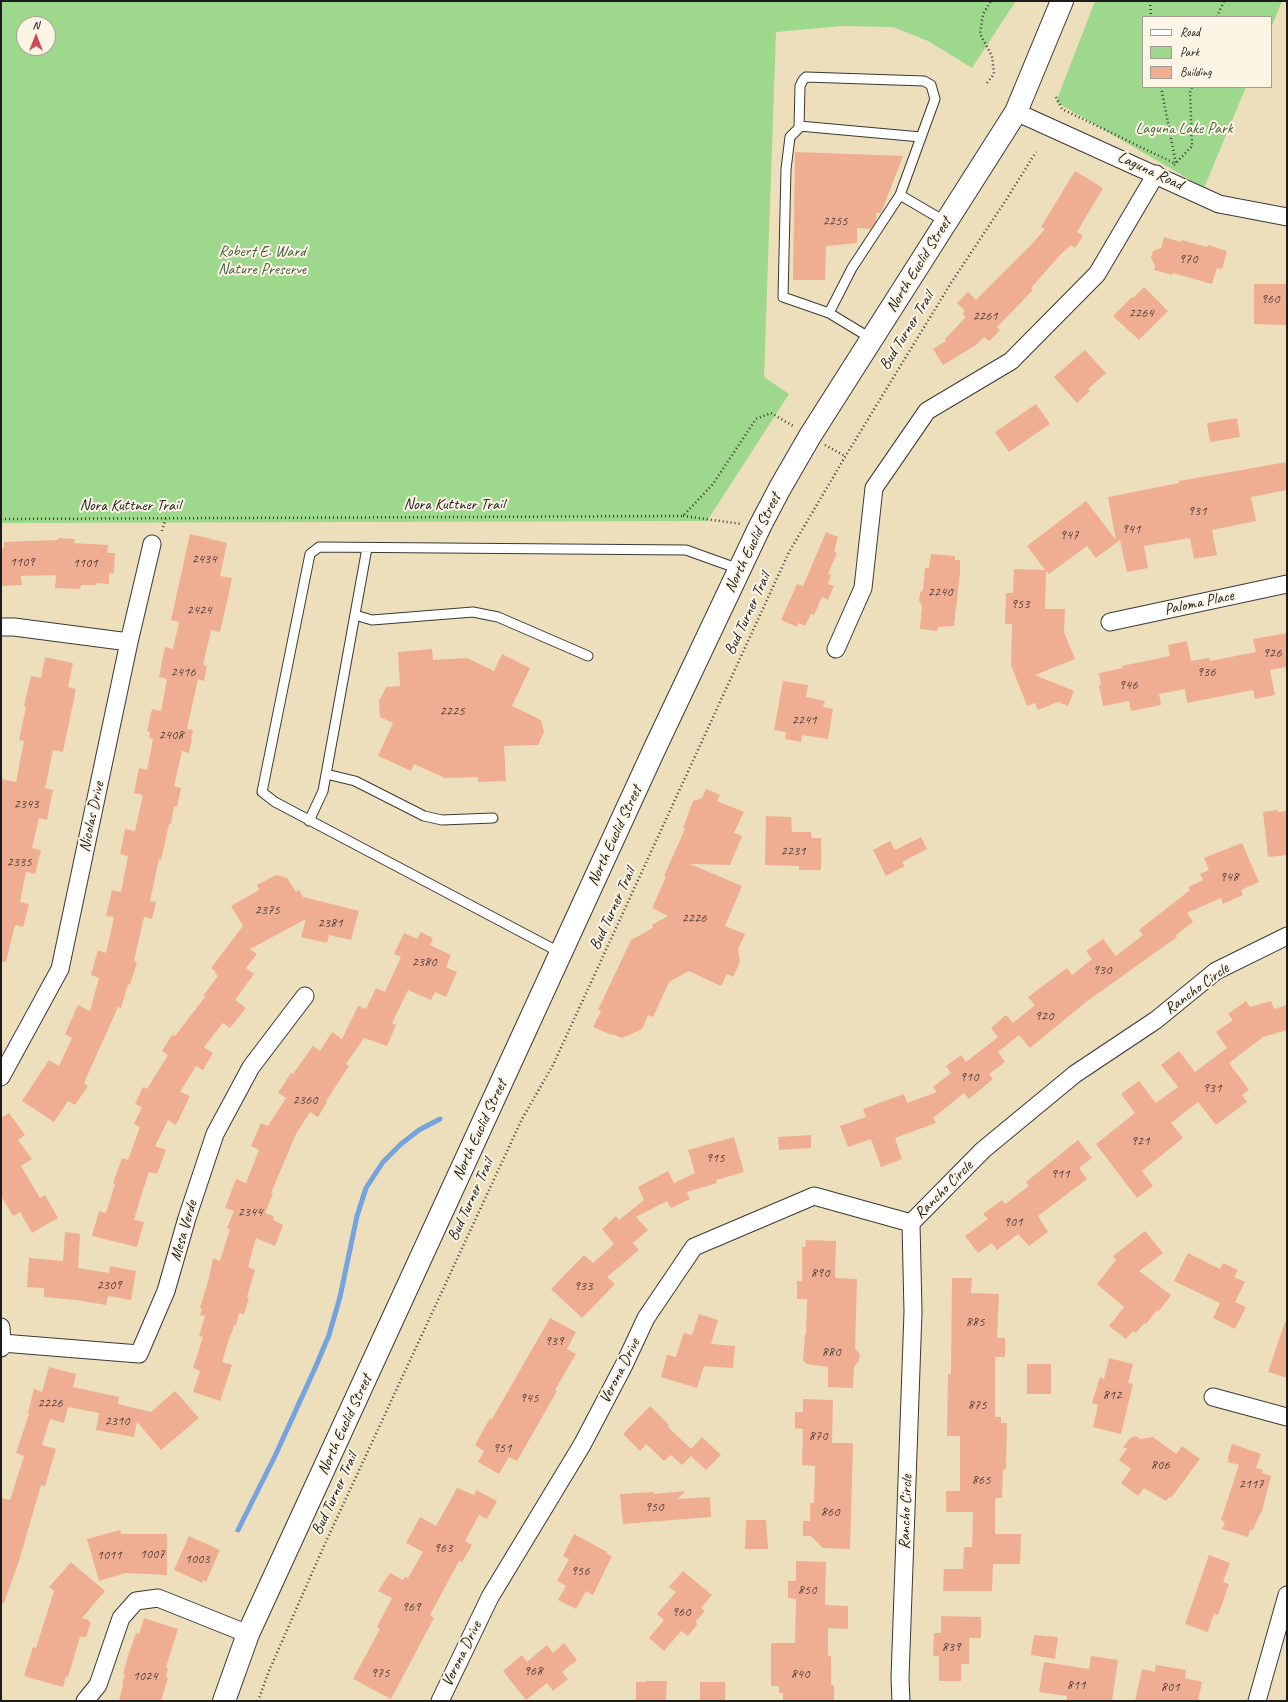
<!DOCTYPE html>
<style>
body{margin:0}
#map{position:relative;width:1288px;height:1702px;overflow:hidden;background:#eddfbc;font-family:Caveat,sans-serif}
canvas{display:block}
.frame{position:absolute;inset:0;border:2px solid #1c1c1c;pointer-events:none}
.legend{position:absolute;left:1142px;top:16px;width:130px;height:72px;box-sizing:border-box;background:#fcf5e5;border:1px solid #a29e95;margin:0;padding:5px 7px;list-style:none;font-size:12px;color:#1c1c1c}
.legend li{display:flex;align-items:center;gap:8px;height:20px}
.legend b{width:20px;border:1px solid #a29e95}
.north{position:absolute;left:16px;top:16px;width:40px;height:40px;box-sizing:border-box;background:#fcf5e5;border:1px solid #a29e95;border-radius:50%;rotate:0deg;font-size:11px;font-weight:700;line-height:16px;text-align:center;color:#1c1c1c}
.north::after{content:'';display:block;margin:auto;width:14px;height:18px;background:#d1495b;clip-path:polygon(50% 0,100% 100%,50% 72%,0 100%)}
</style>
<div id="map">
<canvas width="1288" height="1702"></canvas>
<div class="frame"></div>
<ul class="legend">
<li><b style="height:5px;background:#fff"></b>Road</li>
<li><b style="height:11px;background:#9dd88c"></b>Park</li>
<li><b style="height:11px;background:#efae92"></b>Building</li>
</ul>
<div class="north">N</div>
</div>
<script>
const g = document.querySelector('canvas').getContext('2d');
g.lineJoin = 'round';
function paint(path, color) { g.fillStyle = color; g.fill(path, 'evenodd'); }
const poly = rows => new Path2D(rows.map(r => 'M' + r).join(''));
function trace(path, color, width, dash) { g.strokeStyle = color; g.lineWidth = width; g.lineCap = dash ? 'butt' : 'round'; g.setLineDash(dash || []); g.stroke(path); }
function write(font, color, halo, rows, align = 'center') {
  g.font = font + ' Caveat,sans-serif'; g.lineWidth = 4; g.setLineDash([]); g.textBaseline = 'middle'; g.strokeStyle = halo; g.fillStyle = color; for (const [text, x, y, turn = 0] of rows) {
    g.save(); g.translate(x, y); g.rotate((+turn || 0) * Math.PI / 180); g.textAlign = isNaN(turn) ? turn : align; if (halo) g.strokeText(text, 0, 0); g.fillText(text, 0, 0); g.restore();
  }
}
paint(poly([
 [1,1,1016,1,972,68,928,41,893,27,842,26,776,32,764,377,789,394,707,521,1,523],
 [24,24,48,24,48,48,24,48],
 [1095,1,1282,1,1271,28,1271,17,1143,17,1143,87,1246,87,1204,188,1056,102]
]), '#9dd88c');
trace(poly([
 [238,1530,275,1456,316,1366,329,1335,340,1297,357,1216,366,1188,383,1162,401,1144,419,1130,440,1119]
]), '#74a3dd', 5);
paint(poly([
 [795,152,903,156,881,213,876,213,876,221,871,229,857,228,857,243,826,246,825,280,793,280],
 [1075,171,1103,188,1077,232,1083,236,1075,248,1071,245,1061,254,1031,288,1033,290,997,327,1000,330,989,341,984,337,976,345,943,365,933,349,946,341,945,339,966,317,962,314,965,311,957,303,968,292,976,300,1031,245,1045,229,1041,227],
 [1164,237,1181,242,1182,240,1207,247,1208,245,1227,251,1222,269,1217,268,1212,284,1173,273,1172,275,1154,270,1155,266,1151,257,1153,251,1161,248],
 [1254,284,1287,284,1287,325,1254,324],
 [1144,287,1168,311,1139,340,1113,316,1132,297,1133,298],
 [1085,350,1106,373,1088,389,1090,391,1077,403,1054,377],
 [1036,404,1050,424,1009,452,995,432],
 [1237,418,1240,437,1210,442,1207,423],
 [1287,462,1287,490,1251,497,1256,521,1212,530,1217,555,1194,559,1190,538,1144,546,1148,568,1127,572,1120,540,1096,558,1087,546,1049,574,1046,571,1045,609,1065,609,1064,632,1075,659,1035,675,1074,691,1068,706,1058,702,1038,710,1035,703,1027,706,1011,665,1012,624,1005,624,1006,593,1013,593,1014,569,1045,570,1027,546,1086,501,1116,540,1108,497,1179,483,1179,481],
 [826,532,838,537,834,552,837,553,828,574,831,575,828,584,834,586,828,600,822,597,814,615,811,614,805,626,798,623,797,627,781,620,797,584,803,586],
 [190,534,227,543,220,576,232,578,229,593,220,632,211,630,203,665,207,666,204,681,198,679,187,729,193,730,191,739,192,739,189,753,182,751,174,786,181,788,177,807,174,806,171,824,169,824,161,860,159,859,150,901,156,902,152,919,144,917,134,961,137,962,130,985,128,984,121,1008,118,1007,84,1083,88,1086,75,1105,68,1101,54,1122,22,1101,49,1060,59,1066,72,1038,65,1034,78,1005,90,1011,99,978,91,975,98,950,106,953,114,917,106,916,112,890,121,892,128,856,120,854,125,829,135,831,143,795,134,793,139,768,147,770,153,739,149,738,150,732,147,731,152,709,161,711,167,679,159,677,165,647,173,649,179,622,171,620],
 [58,538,75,539,74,543,108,545,107,553,115,553,114,573,109,573,109,584,96,583,96,585,81,585,80,589,55,588,56,575,21,576,22,585,1,586,1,548,4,548,4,542,58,540],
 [931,554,955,556,955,560,960,560,960,573,954,626,938,627,937,631,920,629,922,605,919,601,920,593,923,590,925,568,929,568],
 [1287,633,1287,667,1270,670,1275,695,1255,699,1253,690,1187,703,1185,689,1159,694,1161,705,1131,711,1129,701,1103,706,1099,685,1101,685,1099,673,1123,668,1122,666,1170,656,1168,645,1187,641,1191,661,1209,658,1210,661,1256,652,1253,639],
 [432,649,433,660,467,658,494,671,502,654,530,668,512,706,541,720,544,732,538,745,504,746,506,781,478,782,478,777,445,778,414,764,411,771,378,756,393,723,380,717,379,701,386,687,400,686,398,652],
 [45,657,73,663,68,687,76,689,63,752,53,750,45,788,53,790,47,820,39,818,32,848,41,850,35,874,26,872,20,902,29,904,23,927,15,925,6,962,1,962,1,779,16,782,24,741,19,740,26,707,24,706,31,676,41,678],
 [783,681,808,685,806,697,825,701,823,707,833,709,828,739,802,735,801,742,785,739,786,732,774,730],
 [706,789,720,795,717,801,744,812,734,833,742,836,730,865,690,864,742,886,725,926,745,934,738,949,740,962,733,977,727,974,721,986,689,971,669,982,653,1017,648,1015,642,1029,622,1038,612,1034,611,1035,593,1027,601,1011,598,1010,631,940,653,928,652,925,668,916,652,908,666,877,664,876,685,829,683,828,693,801,702,798],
 [1278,810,1278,812,1286,811,1287,855,1268,857,1263,812],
 [766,816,791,817,792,832,811,832,811,838,821,838,821,870,799,870,799,866,765,865],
 [921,837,927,849,902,862,905,866,886,876,873,850,890,841,895,850],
 [1242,843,1259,882,1241,890,1243,895,1223,904,1221,898,1187,913,1193,922,1176,935,1177,937,1086,1002,1030,1048,1019,1035,998,1052,1005,1062,989,1074,993,1079,969,1099,964,1093,933,1118,936,1123,895,1138,902,1159,881,1167,871,1139,848,1147,840,1126,866,1117,863,1109,904,1094,907,1103,937,1092,933,1087,951,1073,946,1066,961,1055,966,1062,998,1037,991,1028,1006,1015,1013,1023,1035,1005,1028,997,1067,968,1072,975,1092,959,1086,951,1103,939,1116,956,1143,935,1139,930,1190,890,1188,887,1203,880,1200,874,1209,870,1204,858],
 [276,875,287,878,296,892,299,890,303,897,359,911,351,940,329,935,327,943,301,937,306,919,250,949,257,954,246,968,254,974,235,1000,246,1008,230,1028,223,1023,204,1047,213,1053,203,1070,196,1066,180,1092,190,1096,176,1125,168,1120,155,1146,166,1150,157,1174,149,1172,141,1196,134,1220,144,1222,137,1247,92,1236,99,1211,106,1213,115,1184,113,1183,122,1158,128,1160,140,1127,134,1124,142,1107,135,1104,143,1087,147,1089,168,1055,162,1051,172,1035,175,1036,205,997,203,996,218,976,215,974,216,972,211,968,243,926,231,906,259,890,257,885],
 [421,932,433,938,430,945,451,955,446,967,457,972,446,997,435,992,431,1000,408,990,392,1023,396,1025,387,1046,364,1038,346,1064,349,1066,326,1101,327,1102,318,1117,310,1112,296,1134,271,1193,273,1193,265,1213,274,1216,273,1220,283,1225,275,1246,256,1238,248,1267,255,1270,247,1297,249,1298,244,1314,239,1313,236,1325,234,1325,231,1335,230,1335,222,1362,232,1365,220,1401,193,1392,200,1371,193,1368,203,1337,199,1336,205,1316,200,1315,202,1309,200,1308,209,1278,213,1258,220,1261,230,1229,227,1228,234,1211,225,1208,236,1179,246,1183,259,1150,251,1146,261,1123,268,1126,286,1098,278,1093,291,1073,293,1074,313,1046,320,1051,332,1032,342,1039,358,1006,366,1009,376,988,385,992,401,957,394,954,404,933,417,939],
 [1246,1001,1250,1007,1271,1001,1274,1009,1287,1005,1287,1030,1263,1037,1229,1063,1249,1090,1242,1095,1247,1102,1216,1125,1198,1102,1171,1123,1183,1138,1142,1171,1153,1186,1137,1198,1096,1144,1135,1113,1121,1094,1139,1081,1156,1103,1178,1087,1161,1065,1179,1051,1195,1072,1227,1048,1216,1032,1233,1020,1228,1014],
 [9,1113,25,1135,18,1140,32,1159,21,1166,40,1198,45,1195,58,1218,32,1233,20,1212,13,1216,1,1196,1,1118],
 [811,1135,811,1148,779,1150,778,1137],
 [734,1137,744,1172,716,1180,717,1183,687,1192,690,1199,671,1208,667,1201,636,1217,648,1230,633,1243,639,1250,607,1277,615,1284,582,1318,551,1289,584,1255,593,1263,614,1244,602,1229,616,1216,619,1220,644,1200,638,1187,668,1171,674,1183,695,1173,688,1150],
 [1078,1140,1092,1158,1079,1168,1087,1179,1038,1216,1048,1232,1029,1246,1018,1234,997,1250,992,1243,978,1253,965,1236,988,1219,983,1214,1002,1200,1005,1204,1029,1186,1026,1182],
 [1145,1231,1163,1253,1139,1271,1171,1295,1159,1311,1157,1310,1146,1324,1144,1323,1136,1333,1133,1331,1126,1339,1109,1326,1124,1307,1097,1284,1116,1260,1113,1256],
 [65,1232,80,1234,78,1268,109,1273,110,1266,136,1271,131,1300,108,1296,106,1305,76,1300,44,1297,44,1288,27,1287,29,1258,63,1261],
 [806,1240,836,1241,835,1278,857,1279,855,1349,860,1354,859,1361,854,1367,853,1388,828,1387,828,1367,807,1364,803,1360,805,1334,806,1334,807,1299,797,1299,797,1281,802,1281,802,1247,805,1247],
 [1188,1253,1220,1269,1223,1263,1238,1270,1234,1277,1245,1282,1235,1302,1246,1307,1235,1329,1213,1318,1220,1303,1174,1281],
 [952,1278,972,1278,971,1293,999,1294,997,1338,1005,1338,1005,1357,995,1357,995,1417,1001,1417,1001,1423,1007,1423,1006,1469,1003,1469,1002,1498,995,1498,995,1534,1021,1534,1020,1564,993,1564,992,1591,943,1591,944,1569,963,1569,964,1547,972,1547,973,1512,946,1512,946,1491,960,1491,960,1436,947,1436,948,1374,951,1374],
 [699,1314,718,1320,711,1344,735,1346,733,1368,704,1366,697,1388,661,1377,667,1355,676,1357,683,1335,684,1333,692,1335],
 [550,1318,576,1332,567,1349,576,1354,555,1390,557,1391,517,1461,509,1457,499,1474,478,1462,484,1451,475,1445,490,1418,492,1419],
 [1285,1322,1287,1322,1287,1378,1268,1372],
 [1109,1358,1133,1364,1128,1383,1133,1384,1121,1434,1093,1427,1098,1405,1092,1403,1100,1377,1104,1379],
 [1027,1364,1051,1364,1051,1394,1027,1394],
 [49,1367,76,1374,73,1387,119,1397,118,1404,151,1412,175,1391,199,1418,161,1450,137,1422,134,1437,96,1430,99,1413,68,1407,64,1423,50,1419,42,1445,56,1449,45,1486,41,1485,19,1561,4,1603,1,1603,1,1498,10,1500,24,1456,16,1453,29,1414,28,1413,34,1389,42,1392],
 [803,1399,833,1400,832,1443,853,1443,850,1549,823,1548,811,1536,803,1536,803,1521,810,1521,810,1503,814,1503,815,1466,802,1465,803,1429,795,1428,795,1412,803,1412],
 [650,1406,669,1425,668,1427,691,1449,702,1437,721,1455,706,1470,691,1456,682,1465,671,1455,664,1461,646,1444,640,1451,623,1434],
 [1136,1436,1140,1439,1153,1437,1176,1454,1182,1446,1200,1459,1171,1498,1169,1497,1166,1501,1144,1488,1138,1496,1121,1483,1131,1469,1119,1460,1127,1449,1123,1447,1130,1438],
 [1232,1444,1261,1454,1256,1468,1263,1470,1262,1473,1271,1476,1262,1511,1258,1518,1253,1530,1250,1530,1248,1537,1222,1529,1225,1522,1221,1520,1239,1465,1228,1462,1228,1457],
 [457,1488,474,1495,476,1490,497,1501,487,1519,479,1515,465,1541,472,1545,462,1562,459,1561,430,1615,434,1618,391,1699,353,1679,380,1629,377,1627,392,1598,378,1591,390,1573,403,1580,405,1577,408,1578,423,1552,406,1543,420,1517,436,1526],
 [685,1491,678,1499,710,1497,711,1517,623,1524,620,1494,655,1492,653,1494],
 [746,1520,766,1520,768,1549,745,1549],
 [120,1530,121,1534,167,1534,167,1575,125,1573,99,1581,87,1539],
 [574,1534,607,1552,606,1553,612,1556,593,1595,586,1591,576,1609,558,1600,566,1586,557,1581,569,1559,563,1556],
 [189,1536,220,1550,206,1582,203,1580,202,1583,174,1570],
 [1209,1555,1230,1563,1223,1582,1229,1584,1218,1615,1214,1613,1208,1632,1185,1624],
 [796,1561,826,1562,825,1605,848,1606,848,1629,828,1628,828,1656,831,1656,831,1685,834,1685,834,1701,783,1701,783,1693,779,1693,779,1686,771,1686,771,1643,795,1643,796,1599,788,1598,788,1581,796,1581],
 [71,1562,105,1591,82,1618,89,1620,89,1622,91,1622,86,1637,80,1637,68,1677,66,1676,63,1687,24,1676,33,1647,36,1648,54,1591,49,1587],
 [683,1571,712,1595,701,1608,705,1611,696,1621,697,1625,688,1636,681,1631,664,1651,649,1638,664,1620,657,1614,676,1592,669,1587],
 [941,1616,981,1617,981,1638,969,1638,969,1664,961,1664,961,1681,939,1681,939,1656,933,1656,934,1633,941,1633],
 [144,1618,178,1629,166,1667,168,1668,166,1677,168,1678,161,1701,119,1701,123,1685,122,1684,125,1675,123,1674,128,1656,136,1633,139,1634],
 [1034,1635,1058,1637,1055,1659,1031,1655],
 [564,1643,577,1660,562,1672,568,1679,553,1691,547,1683,526,1700,503,1671,522,1655,527,1662,547,1645,553,1653],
 [1091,1656,1118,1660,1112,1701,1067,1701,1067,1696,1039,1692,1044,1662,1089,1669],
 [1156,1665,1186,1670,1185,1678,1202,1682,1198,1701,1135,1701,1142,1669,1155,1672],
 [646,1681,667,1681,666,1701,636,1701,636,1682,646,1682],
 [700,1682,725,1682,725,1701,700,1701]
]), '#efae92');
const service = poly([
 [806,77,924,81,931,85,935,99,900,195,852,268,829,313,783,297,786,169,790,137,799,128,800,86,803,80,806,77],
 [799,126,921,137],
 [900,195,946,222],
 [829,313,872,339],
 [355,615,372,620,473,612,498,617,588,656],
 [326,774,355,781,424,816,442,820,493,818],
 [309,821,323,791,367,548],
 [561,953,275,802,262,792,310,554,319,547,686,550,739,569]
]);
const minor = poly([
 [1016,112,1219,204,1287,217],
 [1110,622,1287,584],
 [1,627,14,627,129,642],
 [836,649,863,588,874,488,927,411,1011,361,1097,274,1156,174],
 [1,1077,60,969,129,642,152,544],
 [1,1327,2,1343,1,1348],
 [2,1343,139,1354,166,1291,187,1218,215,1134,251,1067,305,996],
 [1213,1397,1287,1417],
 [85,1701,98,1685,121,1618,136,1601,158,1598,248,1634],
 [440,1701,490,1597,582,1445,624,1365,646,1318,694,1247,814,1196,911,1223],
 [901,1701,900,1678,913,1312,911,1223,983,1150,1075,1074,1156,1020,1216,971,1287,936],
 [1257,1701,1287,1595]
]);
const secondary = poly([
 [224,1701,248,1634,654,750,760,526,780,488,810,436,1016,112,1062,1]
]);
trace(service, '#3b3934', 11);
trace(minor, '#3b3934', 19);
trace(secondary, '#3b3934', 24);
trace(poly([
 [1150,1,1151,17],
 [1217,17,1224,1],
 [987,83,994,74,992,56,980,34,983,14,991,1],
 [1161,87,1176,164],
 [1056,97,1062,109,1176,164],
 [1174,165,1192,146,1190,91,1192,87],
 [825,445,845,456],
 [683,516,742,524],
 [1,519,683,516,713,484,756,419,771,413,795,427],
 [162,531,166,517],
 [258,1701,269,1671,323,1548,522,1119,553,1065,789,552,845,457,951,283,1006,200,1036,152]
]), '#3b3934', 2.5, [1, 3]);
trace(service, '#fff', 9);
trace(minor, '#fff', 17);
trace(secondary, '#fff', 22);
write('14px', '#51403a', null, [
 ["2255",835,221],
 ["970",1188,259],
 ["960",1270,299],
 ["2264",1141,313],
 ["2261",985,316],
 ["931",1197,511],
 ["941",1131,529],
 ["947",1069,535],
 ["2434",204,559],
 ["1109",22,562],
 ["1101",85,563],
 ["2240",940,592],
 ["953",1020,604],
 ["2424",199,610],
 ["926",1272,653],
 ["2416",183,672],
 ["936",1206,672],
 ["946",1128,685],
 ["2225",452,711],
 ["2241",804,720],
 ["2408",171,735],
 ["2343",26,804],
 ["2231",793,851],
 ["2335",19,862],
 ["948",1229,877],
 ["2375",267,910],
 ["2226",694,918],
 ["2381",330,923],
 ["2380",424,962],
 ["930",1102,970],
 ["920",1044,1016],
 ["910",969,1077],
 ["931",1212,1088],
 ["2360",305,1100],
 ["921",1140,1141],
 ["915",715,1158],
 ["911",1060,1174],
 ["2344",250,1212],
 ["901",1013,1222],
 ["890",820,1273],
 ["2309",109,1285],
 ["933",583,1286],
 ["885",975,1322],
 ["939",554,1341],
 ["880",831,1352],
 ["812",1112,1395],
 ["945",529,1398],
 ["2226",50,1403],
 ["875",977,1405],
 ["2310",117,1421],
 ["870",818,1436],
 ["951",502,1448],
 ["806",1160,1465],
 ["865",981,1480],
 ["2117",1251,1484],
 ["950",654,1507],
 ["860",830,1512],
 ["963",443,1548],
 ["1007",152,1554],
 ["1011",109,1555],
 ["1003",197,1559],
 ["956",580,1571],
 ["850",807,1590],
 ["969",411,1607],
 ["960",681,1612],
 ["839",951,1647],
 ["968",533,1671],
 ["975",380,1673],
 ["840",800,1674],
 ["1024",145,1676],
 ["811",1076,1685],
 ["801",1170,1687]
]);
write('16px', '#495e43', '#fcf5e5', [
 ["Laguna Lake Park",1184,129],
 ["Robert E. Ward",262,252],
 ["Nature Preserve",262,270]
]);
write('16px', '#1c1c1c', '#fcf5e5', [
 ["Laguna Road",1150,171,25],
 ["North Euclid Street",919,265,-58],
 ["Bud Turner Trail",907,331,-58],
 ["Nora Kuttner Trail",454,505],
 ["Nora Kuttner Trail",130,506],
 ["North Euclid Street",753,543,-64],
 ["Paloma Place",1199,603,-12],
 ["Bud Turner Trail",748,614,-65],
 ["Nicolas Drive",92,817,-78],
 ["North Euclid Street",615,836,-65],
 ["Bud Turner Trail",613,909,-65],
 ["Rancho Circle",1197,989,-36],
 ["North Euclid Street",480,1130,-65],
 ["Rancho Circle",944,1190,-45],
 ["Bud Turner Trail",471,1200,-65],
 ["Mesa Verde",184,1231,-74],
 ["Verona Drive",620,1371,-63],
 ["North Euclid Street",345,1425,-65],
 ["Bud Turner Trail",335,1494,-65],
 ["Rancho Circle",906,1512,-88],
 ["Verona Drive",462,1654,-64]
]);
</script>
